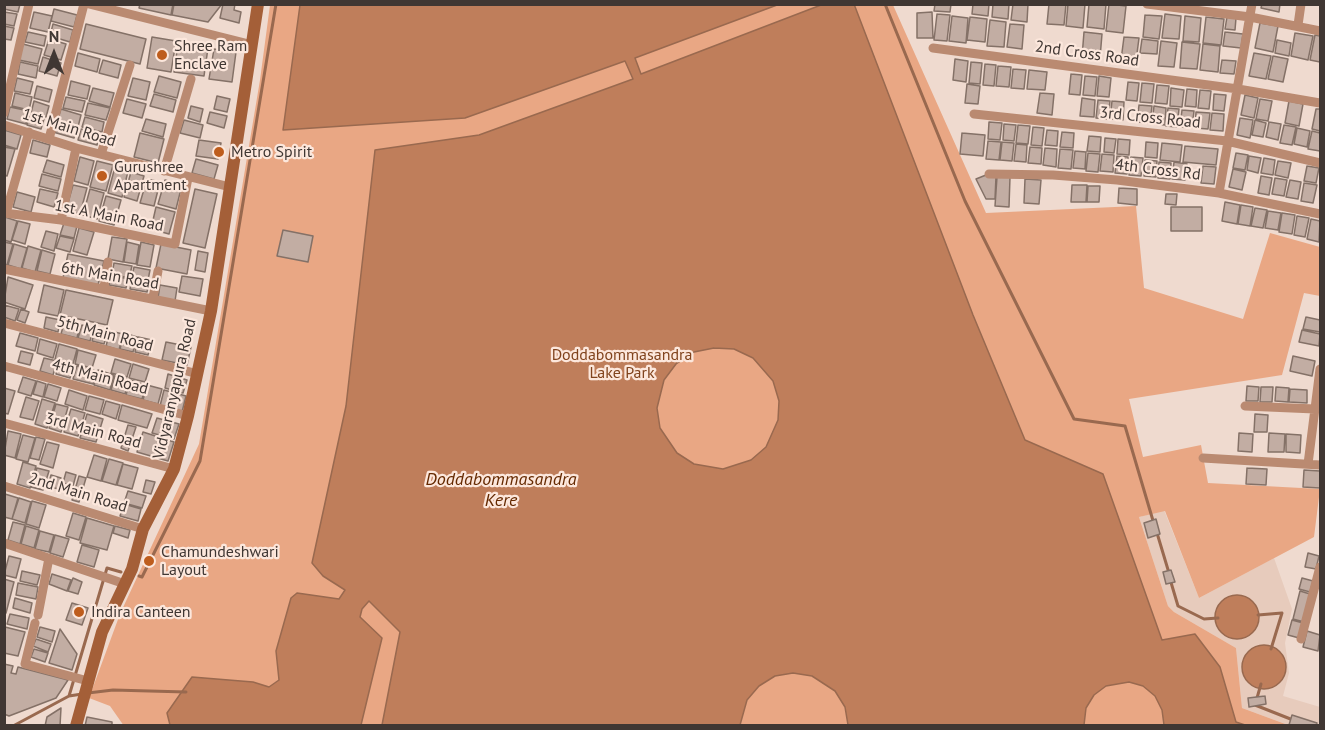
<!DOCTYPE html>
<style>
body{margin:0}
#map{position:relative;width:1325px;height:730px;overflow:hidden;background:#efdacf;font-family:"PT Sans",sans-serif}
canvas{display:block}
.frame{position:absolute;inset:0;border:6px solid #403733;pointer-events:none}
.north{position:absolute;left:24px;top:24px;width:60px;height:60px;-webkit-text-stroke:4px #fce7dc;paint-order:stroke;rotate:0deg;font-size:16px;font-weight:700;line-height:24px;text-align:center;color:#403733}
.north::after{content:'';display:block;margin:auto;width:21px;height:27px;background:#403733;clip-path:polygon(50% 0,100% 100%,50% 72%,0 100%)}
</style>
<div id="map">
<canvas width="1325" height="730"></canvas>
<div class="frame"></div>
<div class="north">N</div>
</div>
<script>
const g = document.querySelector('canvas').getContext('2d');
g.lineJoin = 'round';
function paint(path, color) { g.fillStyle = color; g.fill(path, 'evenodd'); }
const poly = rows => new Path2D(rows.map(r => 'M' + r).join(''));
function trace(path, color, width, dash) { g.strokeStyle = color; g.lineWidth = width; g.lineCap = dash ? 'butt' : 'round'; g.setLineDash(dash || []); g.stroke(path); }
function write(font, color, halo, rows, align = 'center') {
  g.font = font + ' "PT Sans",sans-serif'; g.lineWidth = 4.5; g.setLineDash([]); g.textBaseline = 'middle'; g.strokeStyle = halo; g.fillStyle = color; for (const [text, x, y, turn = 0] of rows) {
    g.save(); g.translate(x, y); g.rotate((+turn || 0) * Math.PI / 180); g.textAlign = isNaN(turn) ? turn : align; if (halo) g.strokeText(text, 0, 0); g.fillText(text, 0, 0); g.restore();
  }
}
paint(poly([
 [1164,510,1199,598,1274,558,1292,609,1285,643,1289,673,1283,696,1320,707,1320,725,1288,725,1242,708,1236,648,1174,612,1168,606,1139,517]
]), '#e7cbbc');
paint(poly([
 [270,5,893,5,986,213,1136,206,1144,288,1243,319,1270,233,1320,247,1320,296,1304,293,1282,375,1129,399,1143,457,1201,445,1208,483,1320,489,1314,537,1199,598,1165,511,1139,517,1168,606,1174,612,1236,648,1242,708,1288,725,124,726,110,706,89,698,120,614,199,444,260,80]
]), '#e9a784');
const water = poly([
 [854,4,973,315,1025,440,1103,474,1162,640,1195,634,1220,667,1236,722,1245,725,1164,725,1162,710,1155,696,1143,686,1129,682,1106,686,1094,695,1086,708,1084,725,848,725,845,707,835,691,812,676,793,673,775,676,759,686,747,700,740,725,382,725,400,632,369,601,362,609,360,617,382,638,361,725,170,725,167,713,192,677,253,682,269,687,279,680,276,651,291,598,297,593,339,599,345,590,323,576,312,563,346,406,375,150,479,135,633,79,625,61,465,118,283,130,300,5,777,5,635,58,641,74,821,5,854,4],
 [714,348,734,349,753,358,773,381,779,401,778,420,766,447,751,460,723,469,694,464,677,453,660,428,657,408,664,380,676,364,694,352,714,348],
 '1215 617a22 22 0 1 1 44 0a22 22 0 1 1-44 0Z',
 '1242 667a22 22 0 1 1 44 0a22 22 0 1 1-44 0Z'
]);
paint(water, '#bf7e5b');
trace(water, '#99694f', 1.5);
trace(poly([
 [885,4,965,201,1074,419,1125,426,1154,524],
 [1157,533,1169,573],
 [139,576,142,577,200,461,276,4],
 [1170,579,1178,606,1204,619,1218,618],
 [1258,615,1282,613,1271,649],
 [1261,684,1255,705,1293,720],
 [88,693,113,690,186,692],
 [69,696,82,694],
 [13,726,69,696,107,568,121,572]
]), '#99694f', 3);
const building = poly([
 [4,4,20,4,18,12,4,9,4,4],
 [140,4,173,4,171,15,139,8,140,4],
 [174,4,222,4,208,22,172,15,174,4],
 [223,4,235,4,234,10,241,12,239,23,220,18,223,4],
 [935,4,951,4,950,12,934,11,935,4],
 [973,4,989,4,988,16,972,14,973,4],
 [993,4,1009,4,1008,19,992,17,993,4],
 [1013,4,1028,4,1027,22,1011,20,1013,4],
 [1049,4,1066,4,1064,25,1047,24,1049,4],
 [1068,4,1085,4,1083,28,1066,26,1068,4],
 [1089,4,1106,4,1104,29,1087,27,1089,4],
 [1109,4,1126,6,1123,33,1106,31,1109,4],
 [1262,4,1280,4,1279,12,1261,8,1262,4],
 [54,9,77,15,74,27,51,21,54,9],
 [4,12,17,14,14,26,4,24,4,12],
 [34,12,52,16,48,32,30,28,34,12],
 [932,12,933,38,917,38,917,13,932,12],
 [937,14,950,15,947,41,934,40,937,14],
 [1165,14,1181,16,1179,39,1162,38,1165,14],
 [1145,15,1162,16,1159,39,1143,37,1145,15],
 [952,16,968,18,966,43,949,41,952,16],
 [1185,16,1201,18,1199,42,1183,41,1185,16],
 [970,17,987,19,985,42,967,40,970,17],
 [1206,17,1224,19,1221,45,1203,43,1206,17],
 [1227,17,1236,18,1235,30,1225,29,1227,17],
 [990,20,1006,22,1004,47,987,46,990,20],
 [1260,23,1278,26,1273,52,1255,48,1260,23],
 [53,24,73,30,70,42,50,36,53,24],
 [86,24,146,39,140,64,80,49,86,24],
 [1010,24,1024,25,1022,49,1007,47,1010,24],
 [4,26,14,28,11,40,4,39,4,26],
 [28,32,46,36,44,46,25,42,28,32],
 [1084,32,1102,34,1100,58,1082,57,1084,32],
 [1225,32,1243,34,1241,48,1223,46,1225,32],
 [1295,33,1313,36,1308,60,1291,56,1295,33],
 [1315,35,1320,36,1320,62,1310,60,1315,35],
 [152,37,176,41,171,72,147,68,152,37],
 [1124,37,1139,38,1136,61,1121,60,1124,37],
 [49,39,66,44,61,60,44,55,49,39],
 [1142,39,1158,41,1157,54,1140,53,1142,39],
 [1277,40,1291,43,1289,56,1275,53,1277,40],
 [1161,41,1177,43,1174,67,1158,66,1161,41],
 [1182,42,1200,44,1197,69,1180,68,1182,42],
 [23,44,42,49,38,64,19,60,23,44],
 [178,44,208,48,204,76,174,72,178,44],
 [1203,44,1220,46,1218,72,1200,70,1203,44],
 [214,49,236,52,232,82,209,79,214,49],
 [78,53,100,59,97,72,75,66,78,53],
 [1254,53,1271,56,1266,79,1249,76,1254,53],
 [1273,56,1288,59,1283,82,1268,79,1273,56],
 [43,57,61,63,57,76,39,71,43,57],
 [955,59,968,61,966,82,953,80,955,59],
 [103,60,121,65,118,78,99,73,103,60],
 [1222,60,1236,61,1234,74,1220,73,1222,60],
 [20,62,38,66,36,78,18,74,20,62],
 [971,62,982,63,980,84,969,83,971,62],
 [985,64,996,65,994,86,983,85,985,64],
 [998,66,1011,67,1009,87,996,86,998,66],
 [1013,69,1026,70,1024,89,1011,88,1013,69],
 [1029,70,1047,72,1045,90,1027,89,1029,70],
 [1071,74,1082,75,1080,95,1069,94,1071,74],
 [159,76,181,82,177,98,154,92,159,76],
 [1085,76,1097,77,1095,96,1083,95,1085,76],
 [1099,76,1111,78,1109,97,1097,96,1099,76],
 [17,78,33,82,30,94,14,91,17,78],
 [133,78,150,82,146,100,128,96,133,78],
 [71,81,90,86,87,99,68,95,71,81],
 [1128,82,1139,83,1137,101,1126,100,1128,82],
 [1142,83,1154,84,1152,103,1140,102,1142,83],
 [967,84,980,86,978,104,965,103,967,84],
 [1157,85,1169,86,1167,104,1155,103,1157,85],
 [37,86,52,90,49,102,34,98,37,86],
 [93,88,114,93,110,107,89,101,93,88],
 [1171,88,1184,90,1182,107,1170,106,1171,88],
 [1187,89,1197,90,1196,107,1185,106,1187,89],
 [1200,90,1211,91,1209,109,1198,108,1200,90],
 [15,93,32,97,29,110,12,106,15,93],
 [1040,93,1054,94,1052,115,1037,113,1040,93],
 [154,94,176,100,173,112,150,106,154,94],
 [1214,94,1226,95,1224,111,1213,110,1214,94],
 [1245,95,1258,98,1254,118,1241,115,1245,95],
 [217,96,230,99,227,112,214,109,217,96],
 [66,97,85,101,82,112,63,108,66,97],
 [1082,98,1095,100,1094,117,1080,116,1082,98],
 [127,99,146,104,142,118,123,113,127,99],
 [1260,99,1272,101,1268,121,1256,119,1260,99],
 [1098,100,1110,101,1108,119,1096,118,1098,100],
 [34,101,49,106,46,117,31,113,34,101],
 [1112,101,1124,102,1123,120,1110,119,1112,101],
 [1289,101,1303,104,1299,126,1285,123,1289,101],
 [88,103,110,108,106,120,85,115,88,103],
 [1139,105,1152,106,1150,123,1137,122,1139,105],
 [191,106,203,109,200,122,188,118,191,106],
 [1154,106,1166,108,1165,125,1152,124,1154,106],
 [10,107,29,111,26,124,7,119,10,107],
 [1168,108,1179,109,1177,127,1166,126,1168,108],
 [61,109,81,115,78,127,57,122,61,109],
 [1316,109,1320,109,1320,131,1312,129,1316,109],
 [1182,110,1194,111,1192,128,1180,127,1182,110],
 [210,112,227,116,224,128,207,123,210,112],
 [1196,112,1210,113,1208,129,1195,128,1196,112],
 [1212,113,1224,114,1223,131,1210,130,1212,113],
 [30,115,44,119,41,129,27,125,30,115],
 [85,117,104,122,102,132,82,127,85,117],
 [1240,118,1253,120,1250,138,1237,135,1240,118],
 [146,119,166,124,163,137,142,131,146,119],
 [184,120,203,125,200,138,180,133,184,120],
 [1255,120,1266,123,1263,137,1252,135,1255,120],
 [989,122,1002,123,1000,140,988,139,989,122],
 [1269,122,1281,124,1278,140,1266,137,1269,122],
 [55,123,77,129,74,138,53,132,55,123],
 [1004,124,1016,125,1014,141,1003,140,1004,124],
 [1018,125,1030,126,1028,144,1016,143,1018,125],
 [1284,125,1296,127,1292,145,1280,143,1284,125],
 [1033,127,1044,128,1042,146,1031,145,1033,127],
 [1297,128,1310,131,1307,147,1294,144,1297,128],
 [81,129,100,134,97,145,78,140,81,129],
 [4,130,21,135,17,149,4,145,4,130],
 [1047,130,1058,131,1057,146,1045,145,1047,130],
 [1312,131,1320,133,1320,151,1308,149,1312,131],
 [1062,132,1074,133,1073,148,1060,147,1062,132],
 [140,133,164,139,158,163,134,157,140,133],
 [962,133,985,135,983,156,960,154,962,133],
 [1089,136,1101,137,1100,152,1087,151,1089,136],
 [1105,138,1116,139,1114,153,1104,152,1105,138],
 [1118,139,1130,140,1129,155,1117,154,1118,139],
 [33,140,50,145,47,157,30,153,33,140],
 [199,140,221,143,218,159,196,156,199,140],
 [988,141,1001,142,999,160,986,159,988,141],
 [1002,142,1014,143,1012,161,1000,160,1002,142],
 [1146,142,1158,143,1157,158,1145,157,1146,142],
 [1162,143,1182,145,1180,162,1160,160,1162,143],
 [1016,144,1027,145,1026,162,1014,161,1016,144],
 [1185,146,1218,149,1216,165,1183,162,1185,146],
 [4,147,15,149,7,176,4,175,4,147],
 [1030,147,1042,148,1041,164,1028,163,1030,147],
 [1045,148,1057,149,1056,167,1043,165,1045,148],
 [1060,149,1073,150,1071,169,1058,168,1060,149],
 [1075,151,1086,152,1085,169,1073,168,1075,151],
 [1088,153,1100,154,1098,172,1086,171,1088,153],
 [1236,153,1248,155,1245,170,1233,168,1236,153],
 [1102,154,1114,155,1113,172,1100,171,1102,154],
 [1117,156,1128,157,1127,174,1115,173,1117,156],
 [1249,156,1261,158,1258,173,1247,170,1249,156],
 [80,157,94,161,88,185,74,181,80,157],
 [1131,157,1143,158,1141,176,1129,175,1131,157],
 [1264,158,1275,160,1273,175,1261,173,1264,158],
 [196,159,218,165,214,179,192,173,196,159],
 [47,160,64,165,61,177,43,172,47,160],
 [1145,160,1157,161,1156,177,1144,176,1145,160],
 [97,161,113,165,106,191,90,187,97,161],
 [1278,161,1291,163,1288,178,1275,175,1278,161],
 [1159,162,1171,163,1170,179,1158,178,1159,162],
 [1174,162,1187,164,1185,180,1172,179,1174,162],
 [1203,166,1216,167,1214,184,1201,183,1203,166],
 [1307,166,1319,168,1316,183,1304,181,1307,166],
 [115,167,128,171,122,197,108,193,115,167],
 [1233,169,1246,172,1242,190,1229,187,1233,169],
 [131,172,144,176,137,201,124,197,131,172],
 [42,174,61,179,58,191,39,186,42,174],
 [986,175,996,176,995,199,986,199,976,179,986,175],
 [1261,176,1272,178,1269,195,1258,193,1261,176],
 [997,177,1010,177,1009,207,995,206,997,177],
 [1275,178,1287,180,1284,196,1272,194,1275,178],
 [147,179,160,182,154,206,140,203,147,179],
 [1025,179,1041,180,1039,204,1024,203,1025,179],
 [165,180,182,185,176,209,158,204,165,180],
 [1290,180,1301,182,1298,199,1286,197,1290,180],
 [1304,183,1317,185,1313,203,1301,201,1304,183],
 [73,185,87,188,80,214,66,210,73,185],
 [1072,185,1087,185,1086,202,1071,202,1072,185],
 [1088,186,1100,186,1099,202,1087,202,1088,186],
 [1119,188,1137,189,1137,205,1118,203,1119,188],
 [40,189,58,193,54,207,37,202,40,189],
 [90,189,104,193,97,219,83,215,90,189],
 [195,189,217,194,205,248,183,243,195,189],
 [17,192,35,197,31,212,13,207,17,192],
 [1166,194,1177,194,1176,205,1165,204,1166,194],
 [106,196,121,200,114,225,99,221,106,196],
 [1225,202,1240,205,1237,224,1222,221,1225,202],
 [1241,205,1253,207,1250,226,1238,224,1241,205],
 [156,207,175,212,169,234,151,229,156,207],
 [1171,207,1202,207,1202,231,1171,231,1171,207],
 [1255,208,1267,210,1263,228,1251,226,1255,208],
 [1268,211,1281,213,1278,230,1265,228,1268,211],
 [1282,213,1295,215,1292,234,1279,232,1282,213],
 [1297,216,1309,218,1305,237,1294,235,1297,216],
 [5,217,17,221,11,242,4,240,5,217],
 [1311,219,1320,221,1319,242,1307,239,1311,219],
 [18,221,30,224,25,244,12,240,18,221],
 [64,223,77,226,74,238,60,235,64,223],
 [79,228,94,232,87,255,73,251,79,228],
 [283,230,313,236,308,262,277,256,283,230],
 [46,231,58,234,54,251,41,247,46,231],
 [60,236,74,239,70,252,56,248,60,236],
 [112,237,127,239,123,262,108,259,112,237],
 [4,242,13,244,7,265,4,264,4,242],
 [127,242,139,245,136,264,124,262,127,242],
 [141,242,154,245,150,267,137,265,141,242],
 [14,244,27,248,21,269,8,265,14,244],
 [161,244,191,250,187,274,156,268,161,244],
 [28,246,41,250,35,272,22,268,28,246],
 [42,250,55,254,50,274,37,271,42,250],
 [198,251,208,253,205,272,195,270,198,251],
 [68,254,104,261,98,285,63,278,68,254],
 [114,263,132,266,129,278,112,274,114,263],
 [134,267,150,270,148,280,132,277,134,267],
 [111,275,128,279,126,288,109,285,111,275],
 [182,276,203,279,200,296,179,292,182,276],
 [8,277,33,285,25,309,4,302,8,277],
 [132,279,149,283,147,292,130,289,132,279],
 [44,285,64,290,58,316,38,312,44,285],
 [160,285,177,288,175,301,158,298,160,285],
 [66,290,113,300,107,325,60,315,66,290],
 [4,305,19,309,15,321,4,317,4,305],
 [21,309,29,312,25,323,17,320,21,309],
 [46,317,60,320,58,332,44,328,46,317],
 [1306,317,1320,320,1320,332,1303,329,1306,317],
 [65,320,80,324,77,338,61,334,65,320],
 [82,325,94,327,90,341,78,338,82,325],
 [96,328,108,331,104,344,92,341,96,328],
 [1302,330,1320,334,1319,346,1299,342,1302,330],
 [110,331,123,334,119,350,106,346,110,331],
 [20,333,38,338,35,351,16,346,20,333],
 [124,333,137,337,133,352,120,349,124,333],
 [138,337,152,340,148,355,135,352,138,337],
 [40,339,57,344,53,358,37,353,40,339],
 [166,342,191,347,187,365,162,360,166,342],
 [59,344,77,349,73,364,55,359,59,344],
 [78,350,96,355,92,368,75,364,78,350],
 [21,351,33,354,30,365,18,362,21,351],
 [1293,356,1315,361,1312,376,1290,371,1293,356],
 [44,358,57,361,53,375,40,371,44,358],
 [115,359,131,364,127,377,111,373,115,359],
 [59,362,74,366,70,378,56,374,59,362],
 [133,364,149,369,145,382,129,378,133,364],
 [77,366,96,371,93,384,73,379,77,366],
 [98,370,114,375,110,390,94,385,98,370],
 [168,374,187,380,183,393,165,388,168,374],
 [115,376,129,380,125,394,111,390,115,376],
 [23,377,36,381,31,396,18,392,23,377],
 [130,380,146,385,142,399,126,395,130,380],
 [37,381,46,384,43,397,33,394,37,381],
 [48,384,61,388,57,401,44,397,48,384],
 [147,385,162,389,158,404,143,400,147,385],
 [1247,386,1259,387,1258,401,1246,401,1247,386],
 [1261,387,1273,387,1272,402,1260,402,1261,387],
 [1276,387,1289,388,1288,402,1275,401,1276,387],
 [4,388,15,391,8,414,4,413,4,388],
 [1290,389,1307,390,1307,403,1289,402,1290,389],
 [69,390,87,396,83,410,65,404,69,390],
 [164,390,186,396,182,412,160,406,164,390],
 [89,396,104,400,100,414,85,410,89,396],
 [26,397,39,401,33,420,20,417,26,397],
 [42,399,55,403,47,428,35,424,42,399],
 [106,401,120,405,116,419,102,414,106,401],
 [56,404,68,407,61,432,49,428,56,404],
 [122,405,152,414,147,428,118,420,122,405],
 [71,409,85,413,78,436,64,432,71,409],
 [87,414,103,419,96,442,80,438,87,414],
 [1255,414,1268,415,1267,432,1254,432,1255,414],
 [157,418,179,424,174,439,152,433,157,418],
 [128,425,136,427,128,451,121,448,128,425],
 [8,431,21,434,15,458,4,455,8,431],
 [143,432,174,442,168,461,137,452,143,432],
 [1239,433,1253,434,1252,452,1238,451,1239,433],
 [1269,433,1285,434,1284,452,1268,452,1269,433],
 [1286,434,1301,435,1300,453,1286,452,1286,434],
 [23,435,35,438,28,462,16,459,23,435],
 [36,437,45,439,39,460,30,458,36,437],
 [47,442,59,445,53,468,40,464,47,442],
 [94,455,107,459,101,481,87,477,94,455],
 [109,459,123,463,116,485,102,481,109,459],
 [23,462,36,466,30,488,17,484,23,462],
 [123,464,138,468,132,489,117,485,123,464],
 [37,468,49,471,43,490,31,487,37,468],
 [1247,468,1267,469,1266,485,1246,484,1247,468],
 [1304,470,1320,471,1320,488,1303,487,1304,470],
 [66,472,76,475,73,486,63,483,66,472],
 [51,475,61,478,58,489,48,486,51,475],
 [79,476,86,478,79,502,72,500,79,476],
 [146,480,155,482,151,494,143,492,146,480],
 [128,491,146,496,142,508,124,503,128,491],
 [5,494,18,498,12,519,4,517,5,494],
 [19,498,31,502,25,523,12,519,19,498],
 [32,501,46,505,39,528,26,524,32,501],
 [124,504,141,509,138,521,120,516,124,504],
 [73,513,86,517,79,540,66,536,73,513],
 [87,518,114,526,107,550,80,543,87,518],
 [1156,519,1160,534,1148,538,1144,523,1156,519],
 [13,522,25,525,20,544,8,540,13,522],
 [26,526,39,530,34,548,21,544,26,526],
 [115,526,130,530,128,538,113,533,115,526],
 [40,531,54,535,49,552,35,549,40,531],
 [55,535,69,539,63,557,50,553,55,535],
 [82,545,99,550,94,567,77,562,82,545],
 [1308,553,1319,556,1316,569,1305,567,1308,553],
 [9,556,21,559,16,578,4,575,9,556],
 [1171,570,1175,582,1166,584,1163,572,1171,570],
 [22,571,40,575,37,585,20,581,22,571],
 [52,574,71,580,67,591,49,584,52,574],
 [73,578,82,582,78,594,68,591,73,578],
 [1302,578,1313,581,1310,592,1299,589,1302,578],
 [4,579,14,582,6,613,4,612,4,579],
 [18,583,38,587,36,599,16,595,18,583],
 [1300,591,1310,594,1304,622,1293,619,1300,591],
 [15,598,32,603,30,613,13,608,15,598],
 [72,603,88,608,82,625,66,620,72,603],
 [10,614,29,618,27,629,7,624,10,614],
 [1292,620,1303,623,1299,638,1288,635,1292,620],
 [5,627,25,632,18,656,4,653,5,627],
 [40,627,55,631,52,642,37,637,40,627],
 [60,629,77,654,72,670,49,663,60,629],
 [1307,631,1320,635,1318,651,1303,647,1307,631],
 [36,639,51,644,48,652,33,646,36,639],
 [34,649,48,653,45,662,31,657,34,649],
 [4,664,13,666,11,673,16,674,18,667,68,680,56,698,9,716,4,714,4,664],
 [1265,696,1266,704,1249,707,1248,698,1265,696],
 [61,708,60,726,45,726,47,717,61,708],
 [1292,715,1317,723,1316,726,1289,725,1292,715],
 [87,717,112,722,112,726,85,726,87,717]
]);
paint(building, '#c2ada3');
trace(building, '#847167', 1.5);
trace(poly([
 [89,4,245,43],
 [1147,4,1250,17,1320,31],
 [1298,25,1301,4],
 [933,48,1238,89,1320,103],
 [4,113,29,4],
 [974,114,1227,141,1320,163],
 [4,125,76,148,230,187],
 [49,139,84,4],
 [101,154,130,65],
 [164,171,191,79],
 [989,174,1053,175,1117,180,1219,193,1320,214],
 [1219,193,1252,4],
 [4,213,61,220,175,244,188,178],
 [6,213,29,132],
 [61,220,76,148],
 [4,269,211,311],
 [104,288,108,262],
 [153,298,158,271],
 [4,323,198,374],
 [4,366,188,416],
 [1245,406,1315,409],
 [4,423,174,469],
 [1203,458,1320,465],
 [1308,464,1320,369],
 [4,486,143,529],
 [4,543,125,584],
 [38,615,49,558],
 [35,623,25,664,88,681],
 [1301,639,1320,567]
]), '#ba8a71', 9);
trace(poly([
 [76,726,102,632,132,569,143,529,174,469,188,416,211,311,258,4]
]), '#a45f38', 12);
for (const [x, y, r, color] of [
 [162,55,6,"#be5d1d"],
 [219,152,6,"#be5d1d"],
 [102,176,6,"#be5d1d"],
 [149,561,6,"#be5d1d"],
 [79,612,6,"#be5d1d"]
]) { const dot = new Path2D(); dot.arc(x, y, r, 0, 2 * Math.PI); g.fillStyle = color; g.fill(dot); trace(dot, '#fce7dc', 2); }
write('16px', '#403733', '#fce7dc', [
 ["Shree Ram",174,46],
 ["Enclave",174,64],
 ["Metro Spirit",231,152],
 ["Gurushree",114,167],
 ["Apartment",114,185],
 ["Chamundeshwari",161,552],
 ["Layout",161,570],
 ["Indira Canteen",91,612]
], 'left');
write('16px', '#403733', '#fce7dc', [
 ["2nd Cross Road",1087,54,8],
 ["3rd Cross Road",1150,118,6],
 ["1st Main Road",69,128,17],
 ["4th Cross Rd",1158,170,7],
 ["1st A Main Road",109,216,11],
 ["6th Main Road",110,276,10],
 ["5th Main Road",105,334,15],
 ["4th Main Road",100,377,15],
 ["Vidyaranyapura Road",175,389,-77],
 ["3rd Main Road",93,431,15],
 ["2nd Main Road",78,493,17]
]);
write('16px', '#81431d', '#fce7dc', [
 ["Doddabommasandra",622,355],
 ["Lake Park",622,373]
]);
write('italic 18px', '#652900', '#fce7dc', [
 ["Doddabommasandra",501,480],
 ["Kere",501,501]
]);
</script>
